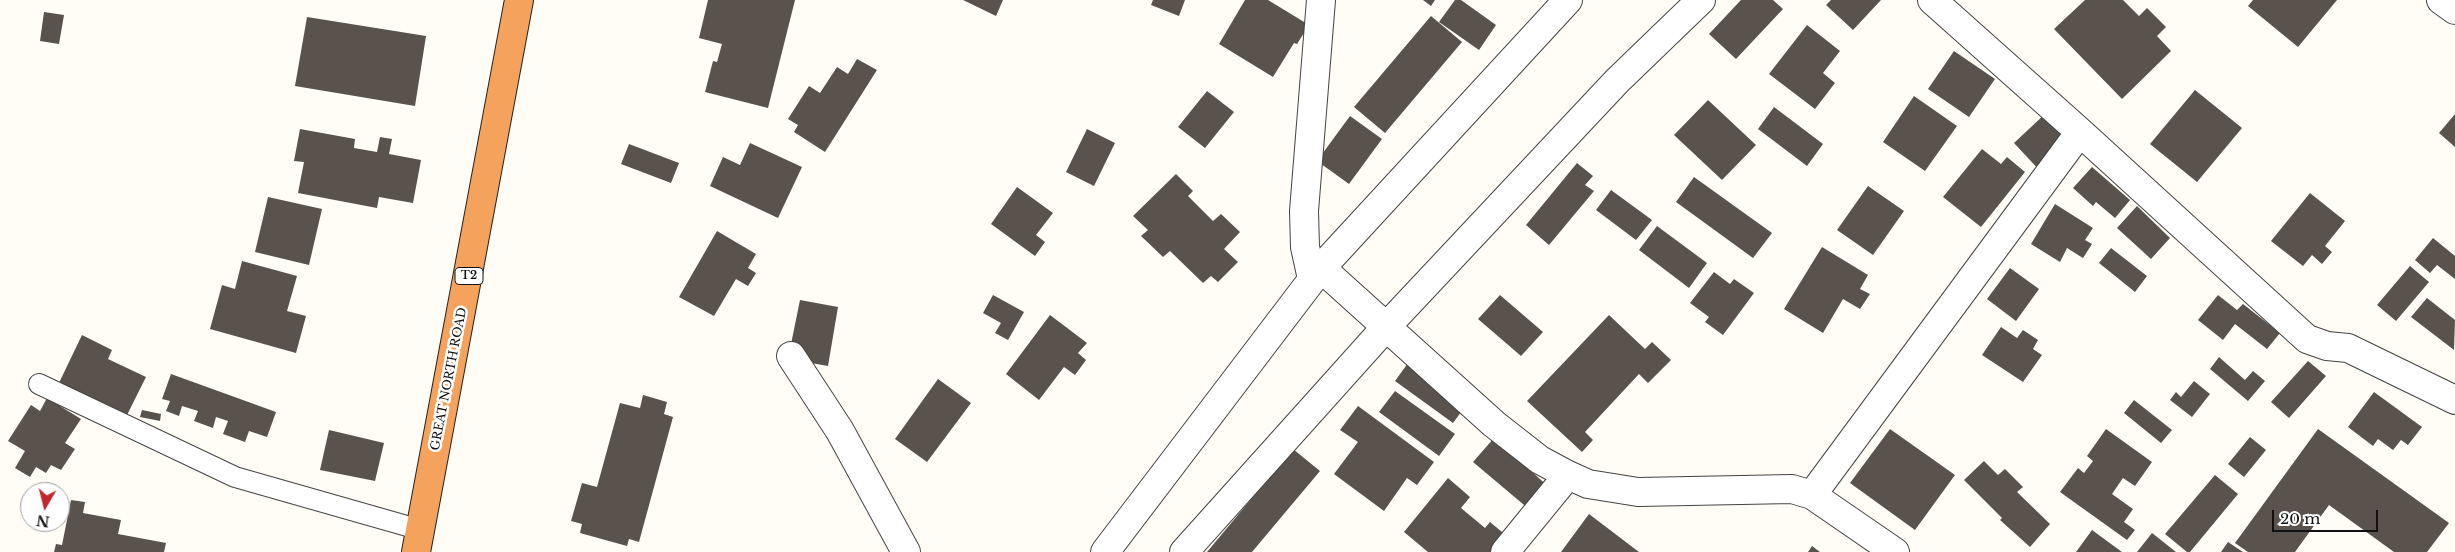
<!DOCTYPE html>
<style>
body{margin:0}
#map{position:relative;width:2455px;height:552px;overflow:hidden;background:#fffdf5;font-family:"Libre Baskerville",serif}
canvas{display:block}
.north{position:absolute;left:20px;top:482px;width:50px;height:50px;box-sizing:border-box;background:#fff;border:1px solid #a0a0a0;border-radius:50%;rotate:188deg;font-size:14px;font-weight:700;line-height:20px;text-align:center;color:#111}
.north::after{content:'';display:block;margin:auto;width:18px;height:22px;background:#c4262e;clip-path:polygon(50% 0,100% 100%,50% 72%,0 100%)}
.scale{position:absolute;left:2272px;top:510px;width:106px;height:22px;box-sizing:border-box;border:2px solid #111;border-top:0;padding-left:6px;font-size:15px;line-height:18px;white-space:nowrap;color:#111;-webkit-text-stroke:4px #fff;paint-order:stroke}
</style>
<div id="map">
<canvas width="2455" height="552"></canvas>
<div class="north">N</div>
<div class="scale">20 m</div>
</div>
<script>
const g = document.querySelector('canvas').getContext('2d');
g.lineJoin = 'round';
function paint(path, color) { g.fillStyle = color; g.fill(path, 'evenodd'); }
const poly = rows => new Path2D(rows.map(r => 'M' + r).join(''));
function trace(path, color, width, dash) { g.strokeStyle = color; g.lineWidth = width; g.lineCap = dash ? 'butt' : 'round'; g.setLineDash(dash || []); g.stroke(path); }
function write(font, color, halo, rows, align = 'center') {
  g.font = font + ' "Libre Baskerville",serif'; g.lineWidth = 5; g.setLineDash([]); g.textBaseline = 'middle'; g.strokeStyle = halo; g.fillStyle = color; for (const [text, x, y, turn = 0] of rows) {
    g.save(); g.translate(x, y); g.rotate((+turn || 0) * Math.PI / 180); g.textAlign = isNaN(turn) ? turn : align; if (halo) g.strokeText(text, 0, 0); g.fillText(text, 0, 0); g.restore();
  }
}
paint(poly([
 [708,0,795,0,768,108,705,92,713,61,717,62,722,44,699,38],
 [963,0,1003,0,996,16],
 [1153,0,1185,0,1179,16,1151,5],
 [1245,0,1268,0,1309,25,1297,44,1294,43,1273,77,1219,44],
 [1423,0,1435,0,1431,6],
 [1455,0,1461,0,1496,25,1479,50,1439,22],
 [1741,0,1773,0,1783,9,1736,59,1709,34],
 [1831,0,1881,0,1853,30,1826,5],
 [2085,0,2123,0,2139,16,2147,8,2166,27,2157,36,2171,51,2122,99,2054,29],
 [2253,0,2337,0,2298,47,2248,6],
 [44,12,64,15,59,44,40,41],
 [1431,16,1462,42,1385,133,1354,107],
 [307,17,426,36,415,106,295,86],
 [1807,25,1840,51,1823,73,1835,83,1815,109,1769,74],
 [1954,51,1995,79,1969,117,1928,89],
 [857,59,877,70,825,152,794,132,798,125,788,119,809,86,820,93,837,67,848,74],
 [2195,90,2242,128,2197,182,2150,144],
 [1207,91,1234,112,1205,148,1178,127],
 [1914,96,1957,126,1925,171,1883,142],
 [1708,100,1756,145,1722,180,1674,135],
 [1774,107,1823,144,1807,166,1758,129],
 [2046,113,2074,143,2042,173,2014,143],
 [2455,114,2455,147,2439,133],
 [1350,116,1382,139,1349,184,1317,161],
 [300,129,355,139,354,148,377,152,380,137,392,139,389,154,421,160,413,203,379,197,377,208,298,193,304,162,294,161],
 [1087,129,1115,143,1094,186,1066,172],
 [750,143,802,167,778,218,710,186,723,157,740,165],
 [629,144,679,163,671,183,621,164],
 [1982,149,2001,164,2007,157,2025,172,1981,227,1943,197],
 [1577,163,1593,176,1585,185,1594,191,1549,245,1526,225],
 [2092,167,2130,200,2115,218,2096,202,2093,206,2073,188],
 [1176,174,1193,191,1188,196,1213,221,1221,214,1240,232,1224,249,1238,262,1218,282,1211,276,1203,283,1170,251,1163,257,1141,236,1148,230,1133,216],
 [1694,177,1772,233,1753,258,1676,202],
 [1868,186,1904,211,1873,255,1837,230],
 [1017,187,1053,213,1036,235,1045,242,1035,256,991,224],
 [1611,190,1652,220,1636,240,1596,210],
 [2310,193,2345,221,2325,246,2332,252,2322,264,2312,255,2303,266,2271,241],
 [268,197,322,209,309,265,255,252],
 [2055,204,2093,228,2085,240,2092,244,2083,258,2067,248,2060,262,2031,244],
 [2137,206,2170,238,2151,259,2117,228],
 [1657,226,1707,263,1689,288,1639,250],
 [717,231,756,254,748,268,756,273,748,286,736,279,714,316,679,297],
 [2433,238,2455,256,2455,279,2437,265,2430,273,2415,260],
 [1822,247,1868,275,1860,289,1870,294,1860,309,1843,299,1823,333,1784,309],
 [2111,248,2147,276,2135,292,2099,263],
 [242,261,297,276,287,311,306,316,296,353,210,329,222,285,235,289],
 [2410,266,2429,282,2396,321,2377,305],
 [2010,268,2039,289,2016,321,1987,299],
 [1714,272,1730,284,1734,279,1754,293,1723,335,1705,322,1709,317,1690,303],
 [993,295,1024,312,1008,340,995,333,1001,323,983,313],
 [1500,295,1543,332,1521,356,1478,319],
 [2218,295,2237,310,2243,304,2280,333,2267,349,2235,324,2223,340,2198,320],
 [2427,298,2455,320,2454,350,2411,317],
 [800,300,838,307,828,366,788,359],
 [1050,315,1087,343,1078,353,1086,360,1075,375,1064,367,1039,400,1006,374],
 [1609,315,1645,349,1652,342,1671,360,1648,383,1639,374,1585,432,1593,440,1582,452,1527,401],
 [2001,327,2017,338,2023,330,2038,340,2033,349,2042,355,2023,382,1982,355],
 [82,335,112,350,108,359,146,377,125,419,57,387],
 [1416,352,1464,408,1453,423,1395,381],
 [2219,357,2245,380,2253,371,2265,381,2248,401,2210,369],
 [2308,361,2326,376,2289,418,2271,402],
 [171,374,276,412,267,437,249,431,245,442,223,434,228,421,216,417,213,428,194,421,198,411,182,406,179,416,166,411,170,401,162,399],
 [938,379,971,403,927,462,895,439],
 [2194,381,2210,394,2192,417,2170,400,2176,392,2181,397],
 [1395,391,1455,434,1439,456,1379,412],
 [2374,392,2422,427,2408,445,2401,440,2393,450,2378,439,2373,446,2348,427],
 [643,395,667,402,664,414,673,417,639,542,629,539,627,546,580,533,582,524,571,521,582,483,597,487,620,403,640,408],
 [47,398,81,419,65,443,75,449,61,470,51,465,46,473,36,467,30,477,15,468,25,451,8,441,31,405,40,411],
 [2134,400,2172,430,2161,443,2124,413],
 [1358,406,1434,462,1417,485,1407,478,1384,511,1334,474,1358,442,1340,430],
 [142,410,161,414,160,421,140,417],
 [1890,429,1955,475,1915,530,1850,483],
 [2106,429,2152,462,2135,486,2123,478,2112,494,2133,509,2124,522,2135,530,2127,540,2060,492,2078,468,2084,473,2093,461,2087,456],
 [2318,429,2449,523,2427,552,2394,552,2329,505,2295,552,2248,552,2235,543],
 [329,430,384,443,375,481,320,470],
 [2250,437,2266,450,2244,477,2228,464],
 [1494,438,1550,488,1530,510,1473,462],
 [1293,449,1320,471,1252,552,1207,552],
 [1984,461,1998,475,2005,469,2023,487,2017,492,2050,524,2030,547,2000,520,2002,518,1964,480],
 [2215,475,2238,494,2190,552,2187,552,2165,534],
 [1448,478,1470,497,1461,508,1485,528,1490,522,1508,537,1496,552,1428,552,1404,532],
 [71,500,85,502,83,513,121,520,118,534,166,543,164,552,54,552,56,544,62,545],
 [1589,514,1639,552,1561,552],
 [2092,530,2122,552,2076,552],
 [2152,533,2176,552,2137,552],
 [2228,542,2243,552,2221,552],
 [1812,546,1820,552,1808,552]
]), '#5a524d');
const lane = poly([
 [39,384,235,477,421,530]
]);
const street = poly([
 [1932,0,2080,132,2307,339,2327,346,2348,348,2455,400],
 [2441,0,2455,10],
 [1321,268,1494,424,1540,460,1568,475,1588,484,1638,492,1792,489,1812,495,1895,552],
 [1312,279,1305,247,1304,211,1321,0],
 [791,356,840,431,906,552],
 [1812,495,2080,132],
 [1105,552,1321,268,1568,0],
 [1184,552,1386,327,1617,81,1701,0],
 [1505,552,1568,475]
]);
const highway = poly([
 [416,552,519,0]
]);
trace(lane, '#444', 22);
trace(street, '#444', 30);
trace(highway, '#222', 30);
trace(lane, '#fff', 20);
trace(street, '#fff', 28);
trace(highway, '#f5a25d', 28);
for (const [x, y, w] of [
 [469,276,28]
]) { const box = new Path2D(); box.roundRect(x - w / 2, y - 8.5, w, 17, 4); g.fillStyle = '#fff'; g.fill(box); trace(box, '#111', 1); }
write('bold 11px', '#111', null, [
 ["T2",469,276]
]);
write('12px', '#111', '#fff', [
 ["GREAT NORTH ROAD",449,379,-79]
]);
</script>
